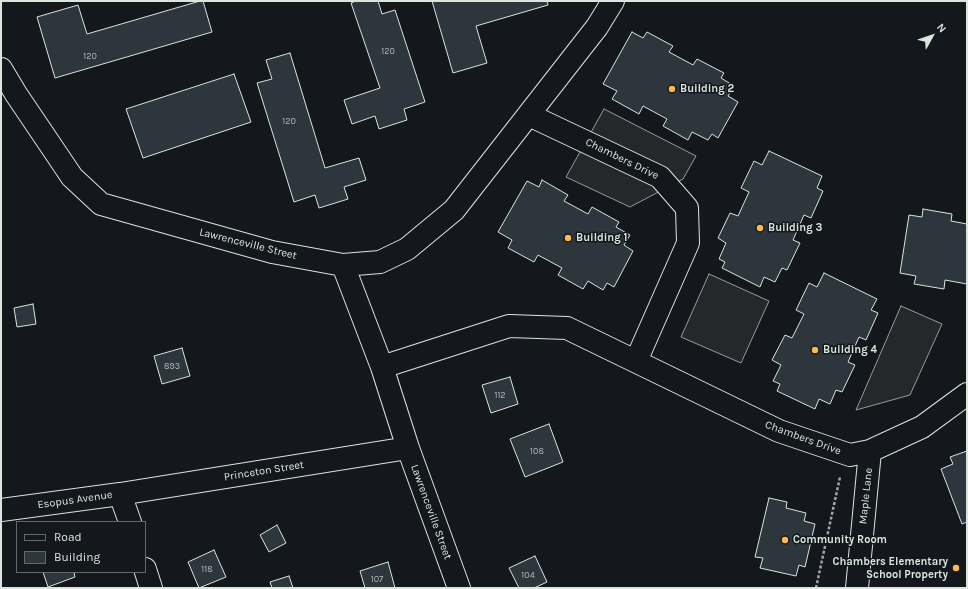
<!DOCTYPE html>
<style>
body{margin:0}
#map{position:relative;width:968px;height:589px;overflow:hidden;background:#14181c;font-family:Karla,sans-serif}
canvas{display:block}
.frame{position:absolute;inset:0;border:2px solid #d8e6dc;pointer-events:none}
.legend{position:absolute;left:16px;top:521px;width:130px;height:52px;box-sizing:border-box;background:#14181c;border:1px solid #626a69;margin:0;padding:5px 7px;list-style:none;font-size:12px;color:#d8e6dc}
.legend li{display:flex;align-items:center;gap:8px;height:20px}
.legend b{width:20px;border:1px solid #626a69}
.north{position:absolute;left:912px;top:16px;width:40px;height:40px;-webkit-text-stroke:3px #14181c;paint-order:stroke;rotate:50deg;font-size:11px;font-weight:700;line-height:16px;text-align:center;color:#d8e6dc}
.north::after{content:'';display:block;margin:auto;width:14px;height:18px;background:#d8e6dc;clip-path:polygon(50% 0,100% 100%,50% 72%,0 100%)}
</style>
<div id="map">
<canvas width="968" height="589"></canvas>
<div class="frame"></div>
<ul class="legend">
<li><b style="height:5px;background:#14181c"></b>Road</li>
<li><b style="height:11px;background:#2c363c"></b>Building</li>
</ul>
<div class="north">N</div>
</div>
<script>
const g = document.querySelector('canvas').getContext('2d');
g.lineJoin = 'round';
function paint(path, color) { g.fillStyle = color; g.fill(path, 'evenodd'); }
const poly = rows => new Path2D(rows.map(r => 'M' + r).join(''));
function trace(path, color, width, dash) { g.strokeStyle = color; g.lineWidth = width; g.lineCap = dash ? 'butt' : 'round'; g.setLineDash(dash || []); g.stroke(path); }
function write(font, color, halo, rows, align = 'center') {
  g.font = font + ' Karla,sans-serif'; g.lineWidth = 3; g.setLineDash([]); g.textBaseline = 'middle'; g.strokeStyle = halo; g.fillStyle = color; for (const [text, x, y, turn = 0] of rows) {
    g.save(); g.translate(x, y); g.rotate((+turn || 0) * Math.PI / 180); g.textAlign = isNaN(turn) ? turn : align; if (halo) g.strokeText(text, 0, 0); g.fillText(text, 0, 0); g.restore();
  }
}
const parking = poly([
 [604,109,696,156,683,179,630,207,566,177,604,109],
 [709,274,769,301,741,363,681,337,709,274],
 [901,306,942,324,910,395,856,410,901,306]
]);
paint(parking, '#24282b');
trace(parking, '#939e99', 1);
const building = poly([
 [200,1,203,1,212,32,55,78,37,17,78,5,87,34,200,1],
 [356,1,378,1,382,14,395,10,425,102,404,109,407,120,379,129,375,116,352,124,344,100,380,88,351,3,356,1],
 [432,1,547,1,548,5,476,26,487,63,453,73,432,1],
 [632,32,643,38,647,32,673,46,669,52,693,65,697,59,724,73,721,78,734,86,728,96,738,102,718,138,712,134,708,140,692,132,688,140,663,126,667,119,643,106,639,114,612,99,617,91,603,84,632,32],
 [290,53,325,168,359,158,366,180,344,187,348,199,319,208,315,195,294,202,257,83,272,79,266,60,290,53],
 [234,74,251,122,143,158,126,109,234,74],
 [769,151,822,176,817,188,823,191,811,218,804,215,793,240,800,243,787,270,782,268,775,282,764,277,760,287,722,268,725,262,719,259,726,243,718,238,730,213,738,216,749,192,741,188,754,161,762,165,769,151],
 [542,180,568,195,564,201,588,214,592,207,619,222,616,227,630,235,624,245,633,251,614,287,607,283,603,290,588,281,583,289,558,275,562,268,538,255,534,262,508,248,512,240,498,232,527,181,539,187,542,180],
 [923,209,952,214,951,221,967,224,967,284,945,280,944,289,914,284,916,276,900,273,909,215,922,217,923,209],
 [824,273,877,299,871,310,878,313,866,340,859,337,848,362,855,365,842,392,836,390,830,404,819,399,815,409,777,391,780,384,773,381,781,365,772,360,785,335,792,338,804,314,796,310,809,283,817,287,824,273],
 [33,304,36,324,17,327,14,308,33,304],
 [182,348,190,376,162,384,154,356,182,348],
 [510,377,518,404,491,413,482,385,510,377],
 [549,424,563,462,525,477,510,439,549,424],
 [967,451,967,522,962,524,941,469,953,464,950,457,967,451],
 [769,498,787,502,786,508,806,513,804,521,815,524,805,567,799,565,796,576,760,568,763,558,755,557,769,498],
 [277,525,286,543,269,552,260,535,277,525],
 [214,550,226,577,199,588,188,562,214,550],
 [535,556,547,582,534,588,519,588,509,568,535,556],
 [388,562,395,588,365,588,360,571,388,562],
 [43,572,74,572,75,577,48,587,43,572],
 [289,576,293,588,272,588,270,582,289,576]
]);
paint(building, '#2c363c');
trace(building, '#d8e6dc', 1);
const street = poly([
 [1,69,16,94,72,177,101,204,272,252,343,265,382,367,408,448,459,588],
 [529,115,660,177,687,208,688,243,636,361],
 [343,265,380,262,407,249,454,210,597,27,613,1],
 [382,367,509,326,567,328,779,431,850,455,870,451,922,427,967,394],
 [120,494,130,522],
 [1,510,120,494,408,448],
 [145,569,151,588],
 [857,588,870,451]
]);
trace(street, '#d8e6dc', 24);
trace(poly([
 [816,588,840,477]
]), '#9da8a2', 2.5, [3, 2]);
trace(street, '#14181c', 22);
for (const [x, y, r, color] of [
 [672,89,4,"#ffb74d"],
 [760,228,4,"#ffb74d"],
 [568,238,4,"#ffb74d"],
 [815,350,4,"#ffb74d"],
 [785,540,4,"#ffb74d"],
 [956,568,4,"#ffb74d"]
]) { const dot = new Path2D(); dot.arc(x, y, r, 0, 2 * Math.PI); g.fillStyle = color; g.fill(dot); trace(dot, '#14181c', 1.5); }
write('9px', '#adbab4', null, [
 ["120",388,51],
 ["120",90,56],
 ["120",289,121],
 ["893",172,366],
 ["112",500,395],
 ["108",537,451],
 ["118",207,569],
 ["104",528,575],
 ["107",377,579]
]);
write('bold 11px', '#d8e6dc', '#14181c', [
 ["Building 2",680,89],
 ["Building 3",768,228],
 ["Building 1",576,238],
 ["Building 4",823,350],
 ["Community Room",793,540],
 ["Chambers Elementary",948,562,"right"],
 ["School Property",948,575,"right"]
], 'left');
write('11px', '#d8e6dc', '#14181c', [
 ["Chambers Drive",622,159,26],
 ["Lawrenceville Street",248,244,14],
 ["Chambers Drive",803,438,20],
 ["Princeton Street",264,471,-9],
 ["Maple Lane",866,496,-84],
 ["Esopus Avenue",75,500,-8],
 ["Lawrenceville Street",431,512,70]
]);
</script>
